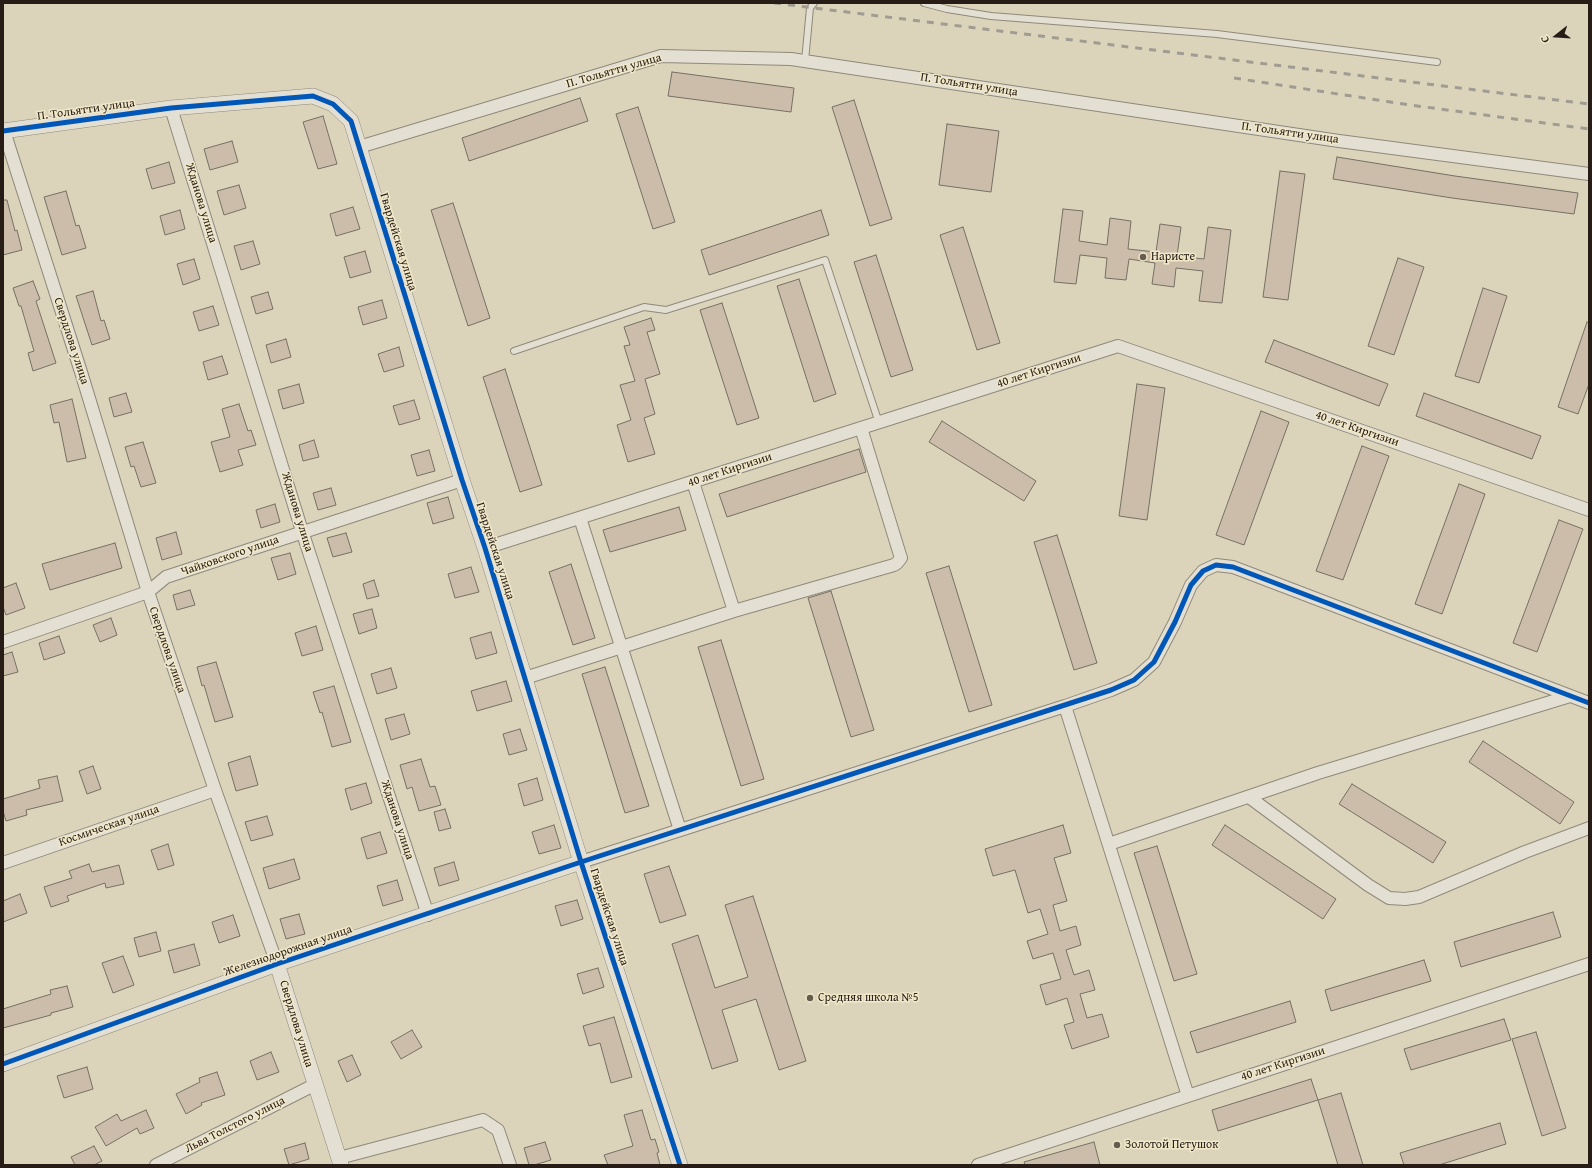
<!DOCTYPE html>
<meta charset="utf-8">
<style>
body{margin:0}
#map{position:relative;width:1592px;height:1168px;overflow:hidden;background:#dcd4ba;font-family:"Gentium Book Plus",serif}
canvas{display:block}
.frame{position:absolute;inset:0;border:4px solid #271c16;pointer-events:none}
.north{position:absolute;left:1536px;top:16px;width:40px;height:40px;-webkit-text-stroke:3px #f1e8c9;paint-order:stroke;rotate:253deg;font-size:11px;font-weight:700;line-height:16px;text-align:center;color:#271c16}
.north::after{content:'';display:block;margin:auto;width:14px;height:18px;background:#271c16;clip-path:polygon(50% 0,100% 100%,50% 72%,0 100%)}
</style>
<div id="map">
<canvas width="1592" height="1168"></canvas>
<div class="frame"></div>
<div class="north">С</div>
</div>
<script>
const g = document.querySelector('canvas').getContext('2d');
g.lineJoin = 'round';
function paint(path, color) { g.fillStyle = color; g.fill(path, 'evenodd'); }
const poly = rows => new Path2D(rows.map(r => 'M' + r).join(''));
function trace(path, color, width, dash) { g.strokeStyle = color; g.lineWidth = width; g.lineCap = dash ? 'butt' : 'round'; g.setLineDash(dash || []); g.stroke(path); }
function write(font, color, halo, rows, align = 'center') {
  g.font = font + ' "Gentium Book Plus",serif'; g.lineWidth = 3; g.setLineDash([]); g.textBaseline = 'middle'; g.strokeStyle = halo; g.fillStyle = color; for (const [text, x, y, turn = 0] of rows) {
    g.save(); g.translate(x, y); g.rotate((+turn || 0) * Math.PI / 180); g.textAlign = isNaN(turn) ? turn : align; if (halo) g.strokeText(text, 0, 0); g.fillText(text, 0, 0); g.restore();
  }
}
const building = poly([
 [672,72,794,88,791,112,668,96,672,72],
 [580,98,588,121,469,161,462,138,580,98],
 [854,100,892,219,870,226,832,107,854,100],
 [638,107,675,222,653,229,616,114,638,107],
 [323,116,337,164,318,169,303,122,323,116],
 [947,124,999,131,991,192,939,185,947,124],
 [232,141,238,162,210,170,204,149,232,141],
 [1337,157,1455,176,1578,193,1574,214,1452,198,1333,179,1337,157],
 [169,162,175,183,152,189,146,169,169,162],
 [1280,171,1305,174,1288,300,1263,297,1280,171],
 [239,185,246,208,224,215,217,191,239,185],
 [66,191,76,226,79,225,86,248,62,255,44,197,66,191],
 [3,200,7,200,15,231,17,230,22,250,3,255,3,200],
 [453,203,490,318,468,326,431,210,453,203],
 [353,207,360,229,336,236,330,214,353,207],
 [1063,209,1083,211,1079,241,1107,245,1110,218,1131,221,1128,249,1156,252,1160,224,1181,227,1177,256,1204,259,1208,227,1231,230,1222,303,1199,301,1203,271,1176,268,1174,287,1152,284,1155,263,1129,259,1126,280,1105,278,1107,258,1080,255,1076,284,1054,282,1063,209],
 [180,210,185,229,165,235,160,216,180,210],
 [821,210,829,235,709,275,701,250,821,210],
 [963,227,1000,343,977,350,940,235,963,227],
 [253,241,260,264,241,270,234,246,253,241],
 [365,251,371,272,350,278,344,257,365,251],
 [876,255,913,370,891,377,854,262,876,255],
 [1398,258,1424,267,1394,355,1368,346,1398,258],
 [194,259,200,279,183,285,177,264,194,259],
 [799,279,836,394,814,402,777,286,799,279],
 [33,281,40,299,36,301,56,363,33,371,28,353,34,351,21,306,19,306,13,288,33,281],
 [1483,288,1507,296,1479,383,1455,376,1483,288],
 [93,291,101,321,104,320,110,339,92,345,76,296,93,291],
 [268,292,273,309,256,314,251,297,268,292],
 [382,300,387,318,363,325,358,307,382,300],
 [722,303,759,418,737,425,700,310,722,303],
 [213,306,219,325,199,331,193,312,213,306],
 [651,318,655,330,647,332,660,374,645,379,655,414,644,418,655,454,628,462,617,425,631,420,620,385,635,381,624,346,630,345,624,327,651,318],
 [1587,322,1589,323,1589,384,1578,414,1558,407,1587,322],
 [286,339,291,357,271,363,266,345,286,339],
 [1274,340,1388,384,1379,406,1265,362,1274,340],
 [399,347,404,366,384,372,378,354,399,347],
 [222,356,228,374,208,380,203,362,222,356],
 [505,369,542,485,520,492,483,377,505,369],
 [299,384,304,403,283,409,278,390,299,384],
 [1137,384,1165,388,1147,520,1119,516,1137,384],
 [126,393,132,412,114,417,109,398,126,393],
 [1424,393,1541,436,1532,459,1416,416,1424,393],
 [72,399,86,458,67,462,59,422,54,423,50,405,72,399],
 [414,400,420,419,399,425,393,406,414,400],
 [239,404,248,431,251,430,256,445,238,450,243,465,220,472,211,442,230,437,222,409,239,404],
 [1261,411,1289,422,1244,545,1216,535,1261,411],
 [942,421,1036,481,1024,501,929,442,942,421],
 [314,440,319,457,303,461,299,445,314,440],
 [143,442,156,483,141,487,134,466,131,467,125,447,143,442],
 [1362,446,1389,456,1343,580,1316,571,1362,446],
 [859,449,866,472,727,517,719,494,859,449],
 [429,450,435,471,417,476,411,455,429,450],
 [1459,484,1485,494,1442,614,1415,604,1459,484],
 [331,488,336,505,318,510,313,493,331,488],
 [448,497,454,518,433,524,427,503,448,497],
 [275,504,280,522,261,528,256,510,275,504],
 [679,507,686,530,610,552,603,530,679,507],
 [1559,520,1583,529,1537,652,1513,643,1559,520],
 [176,532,182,554,162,560,156,538,176,532],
 [346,533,352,552,333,557,327,538,346,533],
 [1057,535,1097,663,1074,670,1034,542,1057,535],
 [115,543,122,568,50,590,42,564,115,543],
 [290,553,296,574,278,580,271,558,290,553],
 [571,564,595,638,573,645,549,572,571,564],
 [949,566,992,705,969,712,926,573,949,566],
 [471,567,479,592,455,598,448,574,471,567],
 [374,580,379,596,367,599,363,584,374,580],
 [16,583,25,608,6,615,3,607,3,588,16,583],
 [190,590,195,605,177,610,173,595,190,590],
 [831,591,874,730,851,737,808,598,831,591],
 [372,609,377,628,359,634,353,614,372,609],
 [111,618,117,635,100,642,93,625,111,618],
 [316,626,323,650,302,656,295,633,316,626],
 [491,632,497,653,476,659,470,638,491,632],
 [59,636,65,653,44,660,39,643,59,636],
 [721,640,764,779,741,786,698,647,721,640],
 [12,652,18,672,3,676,3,655,12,652],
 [216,662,233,717,215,722,204,685,202,686,197,667,216,662],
 [605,667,649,806,625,813,582,674,605,667],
 [391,668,397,688,377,694,371,674,391,668],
 [506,681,512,701,477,711,471,691,506,681],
 [334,686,351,742,332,747,322,712,320,713,313,692,334,686],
 [404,714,410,734,391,740,385,719,404,714],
 [520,729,527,750,509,755,503,734,520,729],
 [1483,741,1574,802,1560,824,1469,762,1483,741],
 [250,756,258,785,236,791,228,763,250,756],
 [421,759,430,787,435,786,441,805,419,811,412,787,407,789,400,765,421,759],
 [93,766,101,789,87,794,79,771,93,766],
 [57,776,63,801,26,810,27,815,6,821,3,811,3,799,40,788,38,780,57,776],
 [537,778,543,800,524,806,518,784,537,778],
 [366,783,372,803,351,810,345,789,366,783],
 [1352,784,1446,842,1433,863,1339,804,1352,784],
 [445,809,451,828,439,831,434,812,445,809],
 [267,816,273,835,251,841,245,822,267,816],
 [554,825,561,848,539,854,532,832,554,825],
 [1063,825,1071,853,1054,858,1067,901,1053,905,1060,931,1076,926,1081,945,1066,950,1074,975,1089,970,1095,990,1080,994,1087,1018,1102,1014,1109,1037,1072,1049,1064,1025,1074,1022,1067,998,1046,1005,1040,985,1061,979,1053,953,1033,959,1027,941,1048,934,1040,909,1028,913,1015,870,993,876,985,849,1063,825],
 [1225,825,1336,899,1323,919,1212,845,1225,825],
 [380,832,387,853,367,859,361,838,380,832],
 [168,844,174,865,158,870,151,850,168,844],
 [1157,846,1197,974,1174,981,1134,853,1157,846],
 [294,859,300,879,269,889,263,868,294,859],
 [454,862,459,880,439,886,434,868,454,862],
 [89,864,92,872,119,865,124,884,106,888,105,883,67,896,69,901,51,907,44,887,72,878,69,871,89,864],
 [669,866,686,915,660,923,644,874,669,866],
 [397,880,403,900,383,906,377,886,397,880],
 [20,894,27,913,3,922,3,901,20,894],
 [753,896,806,1061,779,1070,756,999,722,1010,738,1061,712,1069,672,944,698,935,715,988,748,977,725,905,753,896],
 [577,900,583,919,561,926,555,906,577,900],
 [1553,912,1561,937,1461,967,1454,942,1553,912],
 [299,914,305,934,286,939,280,919,299,914],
 [233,915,240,936,219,943,212,922,233,915],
 [156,932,161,951,139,957,134,938,156,932],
 [194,944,200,965,174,973,168,951,194,944],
 [123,956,134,985,113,993,102,963,123,956],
 [1424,960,1431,981,1331,1011,1325,990,1424,960],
 [598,968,604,987,583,994,577,974,598,968],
 [67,986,73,1007,51,1013,51,1015,3,1028,3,1009,51,994,50,990,67,986],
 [1290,1001,1296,1022,1197,1053,1190,1032,1290,1001],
 [614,1017,632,1077,611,1083,600,1043,589,1046,583,1026,614,1017],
 [1504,1019,1511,1040,1411,1070,1404,1049,1504,1019],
 [412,1030,422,1047,401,1059,391,1042,412,1030],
 [1536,1032,1566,1128,1542,1136,1512,1039,1536,1032],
 [271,1052,279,1072,257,1080,250,1061,271,1052],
 [352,1055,361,1075,347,1082,338,1061,352,1055],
 [87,1067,93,1089,64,1098,57,1076,87,1067],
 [217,1072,225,1095,201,1103,202,1105,186,1114,176,1094,200,1082,199,1078,217,1072],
 [1311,1079,1318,1100,1218,1131,1212,1110,1311,1079],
 [1341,1093,1363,1165,1338,1165,1318,1100,1341,1093],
 [146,1110,154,1128,140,1134,137,1128,106,1146,95,1127,117,1114,121,1121,146,1110],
 [642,1110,651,1140,655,1139,659,1152,657,1153,660,1165,608,1165,604,1155,633,1146,624,1115,642,1110],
 [1500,1123,1506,1144,1439,1165,1404,1165,1400,1153,1500,1123],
 [545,1142,551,1160,534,1165,529,1165,524,1148,545,1142],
 [1094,1142,1100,1165,1025,1165,1024,1162,1094,1142],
 [305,1143,309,1159,289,1165,284,1149,305,1143],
 [94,1146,102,1161,94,1165,75,1165,71,1157,94,1146]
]);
paint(building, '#ccbdab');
trace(building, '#757063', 1);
const service = poly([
 [924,3,947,9,991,16,1217,34,1437,62],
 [805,61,810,8,814,3],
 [514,351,644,307,666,310,825,260,879,423]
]);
const minor = poly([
 [171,108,302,531,428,915],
 [4,131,81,372,148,592,215,790,277,964],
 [359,147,661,56,791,59,1339,141,1589,174],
 [693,482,734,611],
 [580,518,680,830],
 [485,548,1118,346,1589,510],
 [3,642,148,592,166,577,462,480],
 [525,678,734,611,894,565,897,563,901,558,900,555,861,428],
 [1065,706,1188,1096],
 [1249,797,1368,885,1389,898,1405,899,1419,897,1525,852,1589,828],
 [1109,844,1318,773,1570,696],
 [581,862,1065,706,1111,690,1134,680,1154,662,1175,622,1191,585,1203,571,1216,565,1233,567,1589,703],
 [3,863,215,790],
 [339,1158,483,1120,498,1130,510,1165],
 [156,1165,314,1085],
 [978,1165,1589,964]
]);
const tertiary = poly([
 [3,131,171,108,313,96,333,104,351,121,462,480,485,548,581,862,680,1165],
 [277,964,341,1165],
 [3,1064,277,964,581,862]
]);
trace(service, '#8e897a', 8);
trace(minor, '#8e897a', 14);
trace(tertiary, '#8e897a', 16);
trace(service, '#e3dfd2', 6);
trace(minor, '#e3dfd2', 12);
trace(tertiary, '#e3dfd2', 15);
trace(poly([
 [774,3,1589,104],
 [1234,78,1410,105,1589,129]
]), '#a09c92', 3, [7, 7]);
trace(poly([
 [3,131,171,108,313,96,333,104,351,121,462,480,485,548,581,862,680,1165],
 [3,1064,277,964,581,862,1111,690,1134,680,1154,662,1175,622,1191,585,1203,571,1216,565,1233,567,1589,703]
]), '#0057b8', 5);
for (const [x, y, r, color] of [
 [1143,257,4,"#665c4f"],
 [810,998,4,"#665c4f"],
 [1117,1145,4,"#665c4f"]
]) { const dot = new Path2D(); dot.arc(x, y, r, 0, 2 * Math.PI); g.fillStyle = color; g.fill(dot); trace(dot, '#f1e8c9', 1.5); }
write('12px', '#271c16', '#f1e8c9', [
 ["П. Тольятти улица",614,71,-16],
 ["П. Тольятти улица",969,85,9],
 ["П. Тольятти улица",86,110,-8],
 ["П. Тольятти улица",1290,133,8],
 ["Жданова улица",201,203,73],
 ["Гвардейская улица",398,242,73],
 ["Свердлова улица",71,341,72],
 ["40 лет Киргизии",1039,371,-18],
 ["40 лет Киргизии",1357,429,19],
 ["40 лет Киргизии",730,470,-18],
 ["Жданова улица",297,512,73],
 ["Гвардейская улица",495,551,72],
 ["Чайковского улица",230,556,-19],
 ["Свердлова улица",167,650,71],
 ["Жданова улица",397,820,72],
 ["Космическая улица",109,826,-19],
 ["Гвардейская улица",609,917,72],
 ["Железнодорожная улица",288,951,-19],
 ["Свердлова улица",296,1024,73],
 ["40 лет Киргизии",1283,1064,-18],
 ["Льва Толстого улица",235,1125,-27]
]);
write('12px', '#271c16', '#f1e8c9', [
 ["Наристе",1151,257],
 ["Средняя школа №5",818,998],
 ["Золотой Петушок",1125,1145]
], 'left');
</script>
